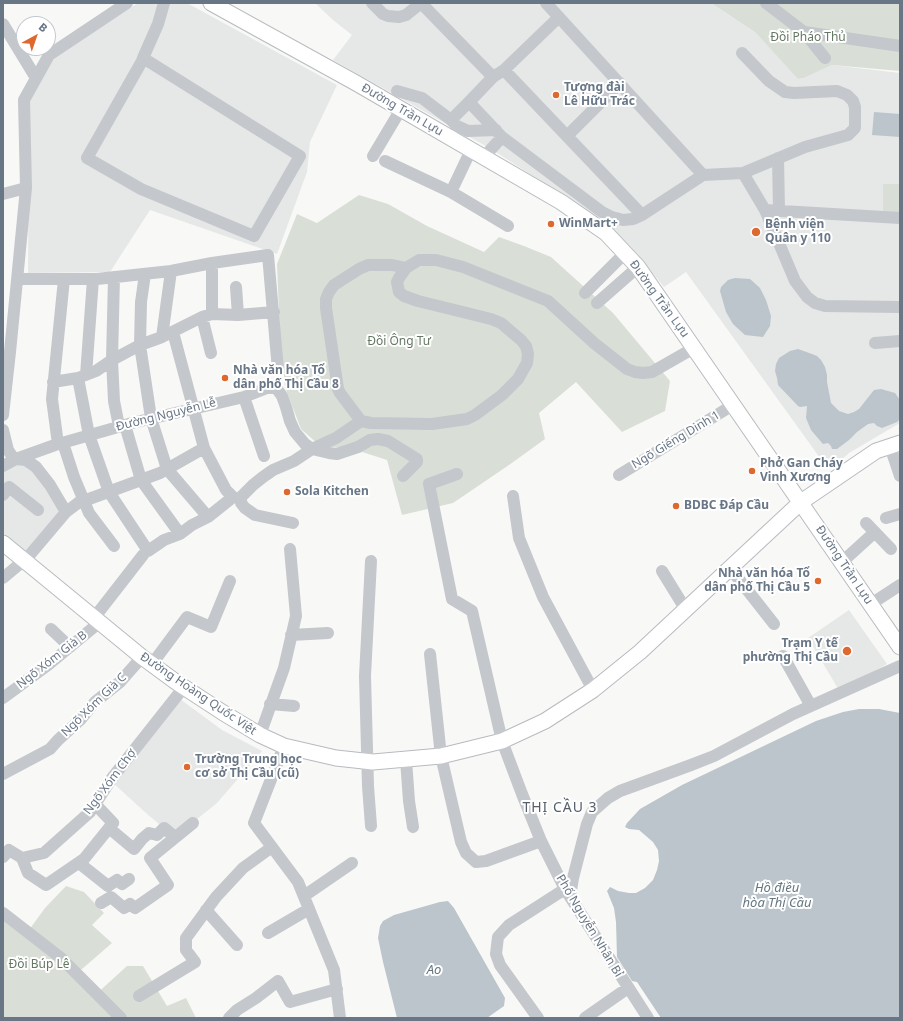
<!DOCTYPE html>
<meta charset="utf-8">
<style>
body{margin:0}
#map{position:relative;width:903px;height:1021px;overflow:hidden;background:#f8f8f6;font-family:"Noto Sans",sans-serif}
canvas{display:block}
.frame{position:absolute;inset:0;border:4px solid #687686;pointer-events:none}
.north{position:absolute;left:16px;top:16px;width:40px;height:40px;box-sizing:border-box;background:#fff;border:1px solid #c3c8cf;border-radius:50%;rotate:40deg;font-size:11px;font-weight:700;line-height:16px;text-align:center;color:#687686}
.north::after{content:'';display:block;margin:auto;width:14px;height:18px;background:#de6930;clip-path:polygon(50% 0,100% 100%,50% 72%,0 100%)}
</style>
<div id="map">
<canvas width="903" height="1021"></canvas>
<div class="frame"></div>
<div class="north">B</div>
</div>
<script>
const g = document.querySelector('canvas').getContext('2d');
g.lineJoin = 'round';
function paint(path, color) { g.fillStyle = color; g.fill(path, 'evenodd'); }
const poly = rows => new Path2D(rows.map(r => 'M' + r).join(''));
function trace(path, color, width, dash) { g.strokeStyle = color; g.lineWidth = width; g.lineCap = dash ? 'butt' : 'round'; g.setLineDash(dash || []); g.stroke(path); }
function write(font, color, halo, rows, align = 'center') {
  g.font = font + ' "Noto Sans",sans-serif'; g.lineWidth = 4; g.setLineDash([]); g.textBaseline = 'middle'; g.strokeStyle = halo; g.fillStyle = color; for (const [text, x, y, turn = 0] of rows) {
    g.save(); g.translate(x, y); g.rotate((+turn || 0) * Math.PI / 180); g.textAlign = isNaN(turn) ? turn : align; if (halo) g.strokeText(text, 0, 0); g.fillText(text, 0, 0); g.restore();
  }
}
paint(poly([
 [138,3,187,3,337,85,310,142,307,172,277,254,150,210,110,272,28,273,29,101,50,62,62,52],
 [315,3,711,3,756,33,799,79,804,78,832,65,900,73,900,423,849,453,839,462,828,469,686,272,664,287,637,254,627,244,598,221,547,185,491,149,333,60,352,35,333,20],
 [19,462,31,465,62,514,27,553,3,533,3,470],
 [849,610,887,664,840,692,808,638],
 [180,699,222,730,262,751,217,803,175,837,147,814,112,782]
]), '#e6e7e7');
paint(poly([
 [711,3,900,3,900,71,832,65,804,78,798,79,756,33],
 [883,184,900,184,900,215,883,215],
 [359,195,388,204,427,226,484,252,499,237,524,246,551,257,613,313,670,381,665,411,622,432,576,382,539,413,545,439,509,465,453,503,402,515,387,460,356,450,319,445,301,429,285,387,280,336,277,264,297,214,317,223],
 [66,886,84,892,104,913,92,925,112,943,74,976,93,997,127,966,143,966,167,1006,186,998,196,1018,3,1018,3,911,29,930,45,908]
]), '#d9dfd7');
paint(poly([
 [874,112,900,114,900,137,872,135],
 [735,278,750,279,760,288,766,300,771,316,770,326,763,337,745,335,733,324,726,312,720,291,721,287,728,280],
 [798,349,812,354,817,356,821,360,825,367,827,375,827,382,831,403,839,411,848,414,854,412,859,409,874,390,881,389,895,393,900,400,900,419,897,422,882,428,877,426,874,423,868,424,857,432,849,440,837,449,832,449,831,446,828,443,823,444,811,430,806,418,807,406,800,407,798,406,778,385,777,378,775,371,776,364,779,358,790,351],
 [859,709,879,709,900,713,900,1018,661,1018,637,982,632,981,617,957,616,922,614,908,607,891,610,887,618,891,629,893,636,893,645,888,653,880,657,870,659,861,658,850,653,842,639,830,629,829,625,827,627,823,640,809,682,785,816,721,843,712],
 [448,901,454,908,505,998,504,1006,487,1018,397,1018,383,962,378,938,380,926,383,921,394,915,440,902]
]), '#bcc5cb');
const major = poly([
 [211,3,356,83,561,202,606,233,638,267,900,647],
 [3,543,142,657,176,682,222,712,260,735,284,746,336,758,373,762,441,756,502,741,545,721,593,690,640,652,801,502,876,451,900,443]
]);
trace(major, '#b7bbbf', 17);
trace(poly([
 [372,3,383,14,388,16,399,17,406,15,421,3],
 [421,3,493,77,504,70,642,215],
 [766,3,804,32,900,46],
 [3,24,36,78],
 [804,32,825,58],
 [143,58,300,156,254,236,141,189,87,158,142,61,143,58,158,24,164,3],
 [504,70,559,17],
 [493,77,469,102,502,137,602,212,612,217,623,220,633,219,642,215,703,175,546,3],
 [397,91,422,98,451,120,469,102],
 [451,120,457,126,468,131,496,130],
 [567,136,620,83],
 [373,156,401,109],
 [484,157,502,137],
 [778,158,779,211],
 [385,161,451,192,508,226],
 [743,173,765,210,795,281,807,297,815,303,825,306,900,307],
 [703,175,743,173,805,147,848,135,855,128,855,107,853,101,847,95,837,91,794,93,785,92,769,81,742,53],
 [451,192,471,150],
 [3,194,26,188],
 [765,210,900,218],
 [406,268,392,265,368,265,359,269,334,285,329,292,326,299,326,308,338,389,340,393,361,421,371,423,432,424,467,419,475,415,502,395,518,379,527,363,528,354,526,346,521,340,501,323,491,319,418,301,404,296,399,292,397,282,399,278,406,268,419,260,436,260,463,267,548,301,594,343,627,369,635,372,643,373,652,372,694,348],
 [145,274,141,302,140,345,151,418,167,469,208,517],
 [114,277,112,360,114,401,119,426],
 [17,279,97,279,171,271,212,263,268,255,278,370],
 [236,287,238,315],
 [585,293,625,253],
 [597,303,638,267],
 [212,314,212,263],
 [202,317,211,353],
 [162,337,171,271],
 [875,343,900,341],
 [86,375,93,279],
 [78,378,89,435,109,492,148,551,164,540,180,534,192,525,208,517,233,497,226,490,204,448,173,332],
 [53,382,78,378,96,371,112,360,140,345,162,337,202,317,212,314,238,315,274,312],
 [244,397,264,456],
 [3,415,10,352,26,188,24,100,49,55,127,3],
 [125,425,141,480,180,534],
 [3,430,8,450,12,456,16,459,26,460,36,467,50,485,66,512],
 [63,443,74,477,89,513,114,546],
 [58,444,52,399,64,279],
 [890,446,900,476],
 [3,466,16,459,55,445,132,423,244,397,267,388,274,388,277,389,282,396,286,407,290,421,295,432,305,444,312,449,336,438,361,421],
 [457,474,429,484,452,599,472,611,502,741,522,794,541,841,565,889,648,1018],
 [619,475,733,405],
 [3,495,9,487,38,510],
 [513,496,519,538,543,597,593,690],
 [886,518,900,514],
 [293,523,255,515,245,508,241,503,241,497,253,485,263,477,273,470,294,461,312,449,329,453,337,454,358,447,370,440,378,439,388,441,417,459,417,462,403,476],
 [866,523,891,549],
 [371,561,365,676,368,786,371,826],
 [842,562,875,532],
 [730,568,774,624],
 [662,571,686,610],
 [3,578,28,557,66,512,78,503,160,473,204,448],
 [871,604,900,585],
 [94,618,143,555],
 [51,629,70,647],
 [291,635,328,633],
 [430,654,441,756,461,842,466,853,476,862,486,861,541,841],
 [783,656,811,706],
 [152,664,187,617,211,627,230,581],
 [3,698,48,665,100,622],
 [270,704,294,706],
 [260,735,284,668,296,616,290,549],
 [284,746,254,823,298,882,334,970,340,1018],
 [406,760,409,801,413,827],
 [3,774,50,749,58,740,81,719,95,702,120,682,142,657],
 [109,828,134,849,142,839,149,833,157,835,164,828,175,837],
 [3,857,9,850,22,858,44,853,90,812,112,778,184,687],
 [22,858,28,873,46,885,84,859,113,823,95,804],
 [79,863,108,886,117,880,122,884,129,879],
 [304,896,352,863],
 [570,897,573,878,587,824,592,812,608,798,620,791,691,765,714,756,793,714,900,666],
 [101,903,111,897,124,908,130,904,135,908,168,885,150,858,193,823],
 [206,910,237,945],
 [3,913,61,958,121,1018],
 [268,933,309,909],
 [139,996,195,962,186,950,186,938,216,897,243,868,272,847],
 [229,1018,237,1010,256,998,278,981,290,1002,337,989],
 [538,1018,500,965,496,954,498,937,509,925,565,889],
 [585,1018,628,988]
]), '#c4c7cb', 12);
trace(major, '#fff', 15);
for (const [x, y, r, color] of [
 [556,95,4,"#de6930"],
 [551,224,4,"#de6930"],
 [756,232,5,"#de6930"],
 [225,378,4,"#de6930"],
 [752,471,4,"#de6930"],
 [287,492,4,"#de6930"],
 [676,506,4,"#de6930"],
 [818,581,4,"#de6930"],
 [847,651,5,"#de6930"],
 [187,767,4,"#de6930"]
]) { const dot = new Path2D(); dot.arc(x, y, r, 0, 2 * Math.PI); g.fillStyle = color; g.fill(dot); trace(dot, '#fff', 1.5); }
write('12px', '#657863', '#fff', [
 ["Đồi Pháo Thủ",808,38],
 ["Đồi Ông Tư",399,342],
 ["Đồi Búp Lê",39,965]
]);
write('bold 12px', '#687686', '#fff', [
 ["Tượng đài",564,88],
 ["Lê Hữu Trác",564,102],
 ["WinMart+",559,224],
 ["Bệnh viện",765,225],
 ["Quân y 110",765,239],
 ["Nhà văn hóa Tổ",233,371],
 ["dân phố Thị Cầu 8",233,385],
 ["Phở Gan Cháy",760,464],
 ["Vinh Xương",760,478],
 ["Sola Kitchen",295,492],
 ["BDBC Đáp Cầu",684,506],
 ["Nhà văn hóa Tổ",810,574,"right"],
 ["dân phố Thị Cầu 5",810,588,"right"],
 ["Trạm Y tế",838,644,"right"],
 ["phường Thị Cầu",838,658,"right"],
 ["Trường Trung học",195,760],
 ["cơ sở Thị Cầu (cũ)",195,774]
], 'left');
write('12px', '#687686', '#fff', [
 ["Đường Trần Lựu",402,110,30],
 ["Đường Trần Lựu",659,299,54],
 ["Đường Nguyễn Lễ",166,415,-14],
 ["Ngõ Giếng Dinh 1",676,440,-31],
 ["Đường Trần Lựu",844,565,56],
 ["Ngõ Xóm Già B",52,660,-38],
 ["Đường Hoàng Quốc Việt",198,694,34],
 ["Ngõ Xóm Già C",94,705,-44],
 ["Ngõ Xóm Chợ",110,782,-53],
 ["Phố Nguyễn Nhân Bỉ",589,926,59]
]);
write('italic 13px', '#647781', '#fff', [
 ["Hồ điều",777,888],
 ["hòa Thị Cầu",777,903],
 ["Ao",434,970]
]);
g.letterSpacing = '1px';
write('14px', '#56606b', '#fff', [
 ["THỊ CẦU 3",560,808]
]);
g.letterSpacing = '0px';
</script>
